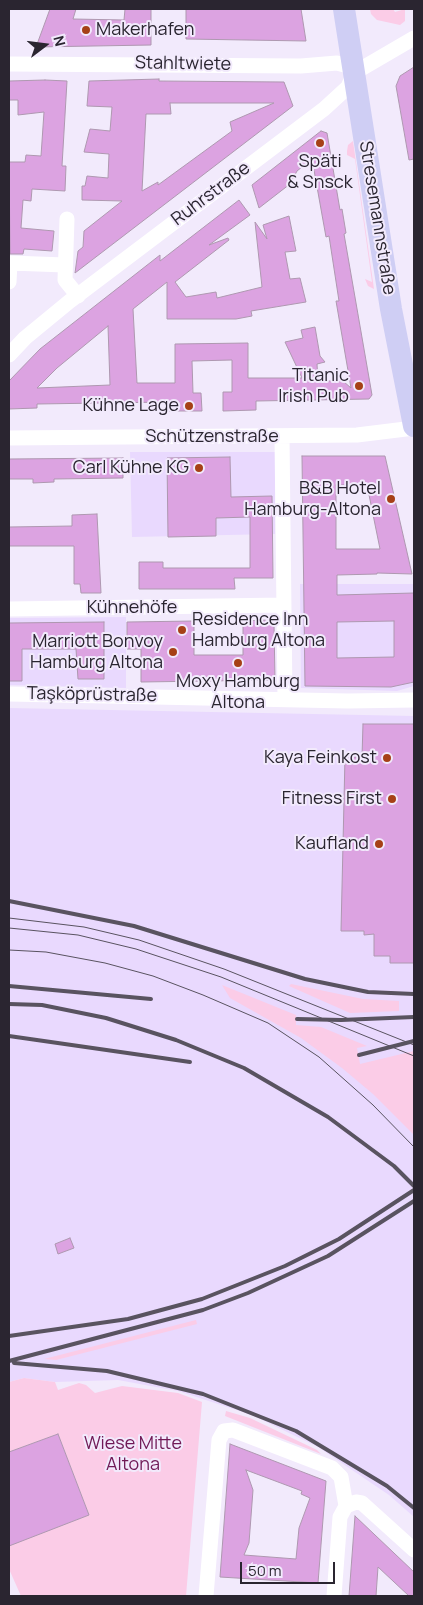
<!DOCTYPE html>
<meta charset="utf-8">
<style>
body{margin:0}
#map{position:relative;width:423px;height:1605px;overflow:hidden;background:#f2eafc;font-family:Manrope,sans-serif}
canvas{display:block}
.frame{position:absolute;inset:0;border:10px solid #2a2530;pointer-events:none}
.north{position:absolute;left:20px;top:20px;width:50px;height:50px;-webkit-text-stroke:4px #f2eafc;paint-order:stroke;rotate:75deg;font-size:14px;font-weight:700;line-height:20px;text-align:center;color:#2a2530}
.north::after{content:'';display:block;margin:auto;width:18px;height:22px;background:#2a2530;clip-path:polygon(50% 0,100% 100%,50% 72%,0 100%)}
.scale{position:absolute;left:240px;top:1562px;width:95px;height:22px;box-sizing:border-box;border:2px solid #2a2530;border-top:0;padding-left:6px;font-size:15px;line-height:18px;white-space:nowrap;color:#2a2530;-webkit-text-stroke:4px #f2eafc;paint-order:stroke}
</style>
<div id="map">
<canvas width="423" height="1605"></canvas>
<div class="frame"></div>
<div class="north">N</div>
<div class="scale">50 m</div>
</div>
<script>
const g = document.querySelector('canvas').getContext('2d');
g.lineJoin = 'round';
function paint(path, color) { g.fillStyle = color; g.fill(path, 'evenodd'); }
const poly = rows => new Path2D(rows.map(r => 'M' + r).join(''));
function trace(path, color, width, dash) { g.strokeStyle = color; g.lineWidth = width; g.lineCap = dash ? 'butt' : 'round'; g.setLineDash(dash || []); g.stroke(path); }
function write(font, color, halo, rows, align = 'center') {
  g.font = font + ' Manrope,sans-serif'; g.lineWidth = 4; g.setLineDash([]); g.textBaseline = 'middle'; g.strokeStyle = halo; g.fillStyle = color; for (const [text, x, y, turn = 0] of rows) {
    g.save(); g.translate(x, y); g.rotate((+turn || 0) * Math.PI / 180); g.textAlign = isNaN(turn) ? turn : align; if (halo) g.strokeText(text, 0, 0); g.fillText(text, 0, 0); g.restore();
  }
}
paint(poly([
 [130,452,275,452,275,534,132,537],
 [300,584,414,584,414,686,397,691,301,688],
 [126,617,126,688,9,685,9,618],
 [9,708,414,716,414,1517,389,1495,318,1447,252,1415,178,1391,118,1380,55,1382,24,1378,9,1382]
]), '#e9d9fe');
paint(poly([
 [370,9,393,9,395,12,405,9,405,21,400,25,377,20,371,14],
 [353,141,374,289,368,286,365,279,372,282,355,159,347,155,347,151,348,145],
 [291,984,363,999,399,1001,399,1011,350,1013,289,986],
 [222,985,296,1015,296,1025,321,1027,367,1046,357,1048,360,1064,414,1051,414,1135,373,1094,342,1068,301,1038,230,998],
 [196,1320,197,1324,56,1360,44,1359],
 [24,1378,55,1382,58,1390,79,1383,86,1385,95,1393,122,1386,178,1393,202,1402,186,1596,21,1596,9,1569,9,1545,89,1515,58,1434,9,1452,9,1382],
 [226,1411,250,1418,317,1450,321,1454,225,1416]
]), '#fbcce7');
const building = poly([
 [50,9,76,9,73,19,124,20,125,9,151,9,151,45,36,47,50,9],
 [186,9,301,9,306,41,186,39,186,9],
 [414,67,414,159,409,160,396,86,400,76,414,67],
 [159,79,159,81,284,82,293,106,75,273,78,251,83,247,84,231,122,201,82,200,82,186,85,186,87,176,108,178,109,154,84,152,90,129,110,131,112,107,87,106,89,81,159,79],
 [170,103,274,103,230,122,232,131,158,185,158,182,142,191,146,114,171,114,170,103],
 [45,80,67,81,62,166,66,166,65,191,32,189,31,201,23,200,21,228,54,231,52,251,24,249,23,254,10,254,9,162,25,162,26,155,41,156,44,112,18,115,18,100,9,100,9,81,45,80],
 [321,131,327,133,340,210,342,209,346,233,344,234,372,395,369,399,256,401,256,410,223,411,223,392,232,392,232,360,192,361,193,393,201,393,202,411,169,411,168,402,37,404,37,408,9,409,9,381,40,349,160,255,160,261,239,200,250,215,209,245,228,238,229,240,175,282,186,297,216,292,217,298,262,287,255,222,267,239,263,225,289,216,296,251,285,252,290,279,300,278,306,302,251,311,252,316,236,319,167,319,167,282,133,309,137,383,175,383,175,344,248,343,248,378,302,378,285,342,303,338,301,330,315,327,320,356,325,362,317,364,318,381,343,381,351,388,336,301,339,301,329,236,326,237,312,159,297,171,290,184,259,208,252,185,321,131],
 [108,326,110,385,37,388,57,368,108,326],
 [302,456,385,456,412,574,377,573,377,574,337,575,337,595,414,593,414,682,391,687,305,686,302,456],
 [336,485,367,485,380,549,336,549,336,485],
 [394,621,394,657,337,658,337,622,394,621],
 [230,457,231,497,272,496,273,578,234,578,235,589,139,589,139,562,163,562,163,568,250,568,250,517,216,518,216,536,168,537,167,458,230,457],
 [123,458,123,478,54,479,54,482,33,483,33,479,9,479,9,459,123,458],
 [97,514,101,593,81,593,80,584,74,584,74,546,9,546,9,527,72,526,72,515,97,514],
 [268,620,268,624,274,624,275,680,141,682,141,649,127,649,127,622,194,621,194,655,243,655,243,621,268,620],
 [104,622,104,679,78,679,76,649,22,649,22,681,9,681,9,623,104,622],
 [363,724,414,724,414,963,390,963,390,956,374,956,374,934,364,935,364,931,341,931,345,757,362,757,363,724],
 [70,1238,74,1248,58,1254,55,1244,70,1238],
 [58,1434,89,1515,9,1546,9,1452,58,1434],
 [230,1444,326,1481,318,1583,220,1577,230,1444],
 [246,1470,302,1491,301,1494,310,1498,299,1528,296,1559,244,1555,249,1543,253,1490,246,1470],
 [355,1516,414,1572,414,1596,409,1596,378,1567,376,1596,349,1596,355,1516]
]);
paint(building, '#dca3e1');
trace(building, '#ae98b0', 1);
trace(poly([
 [9,64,301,66,337,63,348,66,354,73],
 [67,219,65,280,78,296],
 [9,282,10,263,65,265],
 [9,355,25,338,70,301,324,109,348,87,354,73,414,38],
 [282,437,285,699],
 [9,438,357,435,414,428],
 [9,609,284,605],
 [9,694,348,701,414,700],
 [346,1506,356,1502,362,1503,414,1550],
 [206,1596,219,1440,224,1431,233,1430,332,1468,341,1477,346,1506],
 [334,1596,340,1517,346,1506]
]), '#fff', 15);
trace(poly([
 [344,9,391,309,414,426]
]), '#cfcef4', 22);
trace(poly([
 [9,918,84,927,139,940,224,969,414,1045],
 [9,928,78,935,136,949,221,977,414,1056],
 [9,950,46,952,105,963,153,976,203,995,268,1023,319,1057,373,1105,414,1147]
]), '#595360', 1);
trace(poly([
 [9,901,134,926,305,979,368,992,414,994],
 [9,986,151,999],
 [9,1004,42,1005,106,1018,176,1040,244,1068,328,1117,394,1166,414,1186],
 [297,1019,341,1020,414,1017],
 [9,1036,190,1062],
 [359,1055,414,1041],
 [9,1336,128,1319,202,1299,285,1266,339,1239,414,1190],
 [9,1361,203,1310,248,1293,328,1256,414,1201],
 [14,1363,107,1371,203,1394,296,1431,387,1486,414,1508]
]), '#595360', 4);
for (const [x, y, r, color] of [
 [86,30,5,"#a64016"],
 [320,143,5,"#a64016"],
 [359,386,5,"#a64016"],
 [189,406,5,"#a64016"],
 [199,468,5,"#a64016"],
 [391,499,5,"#a64016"],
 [182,630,5,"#a64016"],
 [173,652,5,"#a64016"],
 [238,663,5,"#a64016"],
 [387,758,5,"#a64016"],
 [392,799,5,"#a64016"],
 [379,844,5,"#a64016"]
]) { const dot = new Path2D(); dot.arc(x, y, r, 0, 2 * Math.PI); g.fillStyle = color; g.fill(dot); trace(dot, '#f2eafc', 2); }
write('18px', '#2a2530', '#f2eafc', [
 ["Makerhafen",96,30,"left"],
 ["Späti",320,162,"center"],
 ["& Snsck",320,183,"center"],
 ["Titanic",349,376],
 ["Irish Pub",349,397],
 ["Kühne Lage",179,406],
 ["Carl Kühne KG",189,468],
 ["B&B Hotel",381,489],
 ["Hamburg-Altona",381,510],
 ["Residence Inn",192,620,"left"],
 ["Hamburg Altona",192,641,"left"],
 ["Marriott Bonvoy",163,642],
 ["Hamburg Altona",163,663],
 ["Moxy Hamburg",238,682,"center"],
 ["Altona",238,703,"center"],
 ["Kaya Feinkost",377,758],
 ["Fitness First",382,799],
 ["Kaufland",369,844]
], 'right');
write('18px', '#2a2530', '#f2eafc', [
 ["Stahltwiete",183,64,1],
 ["Ruhrstraße",211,194,-37],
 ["Stresemannstraße",377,218,81],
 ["Schützenstraße",212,437],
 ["Kühnehöfe",132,608],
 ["Taşköprüstraße",92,695,1]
]);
write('18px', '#701956', '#f2eafc', [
 ["Wiese Mitte",133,1444],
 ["Altona",133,1465]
]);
</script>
